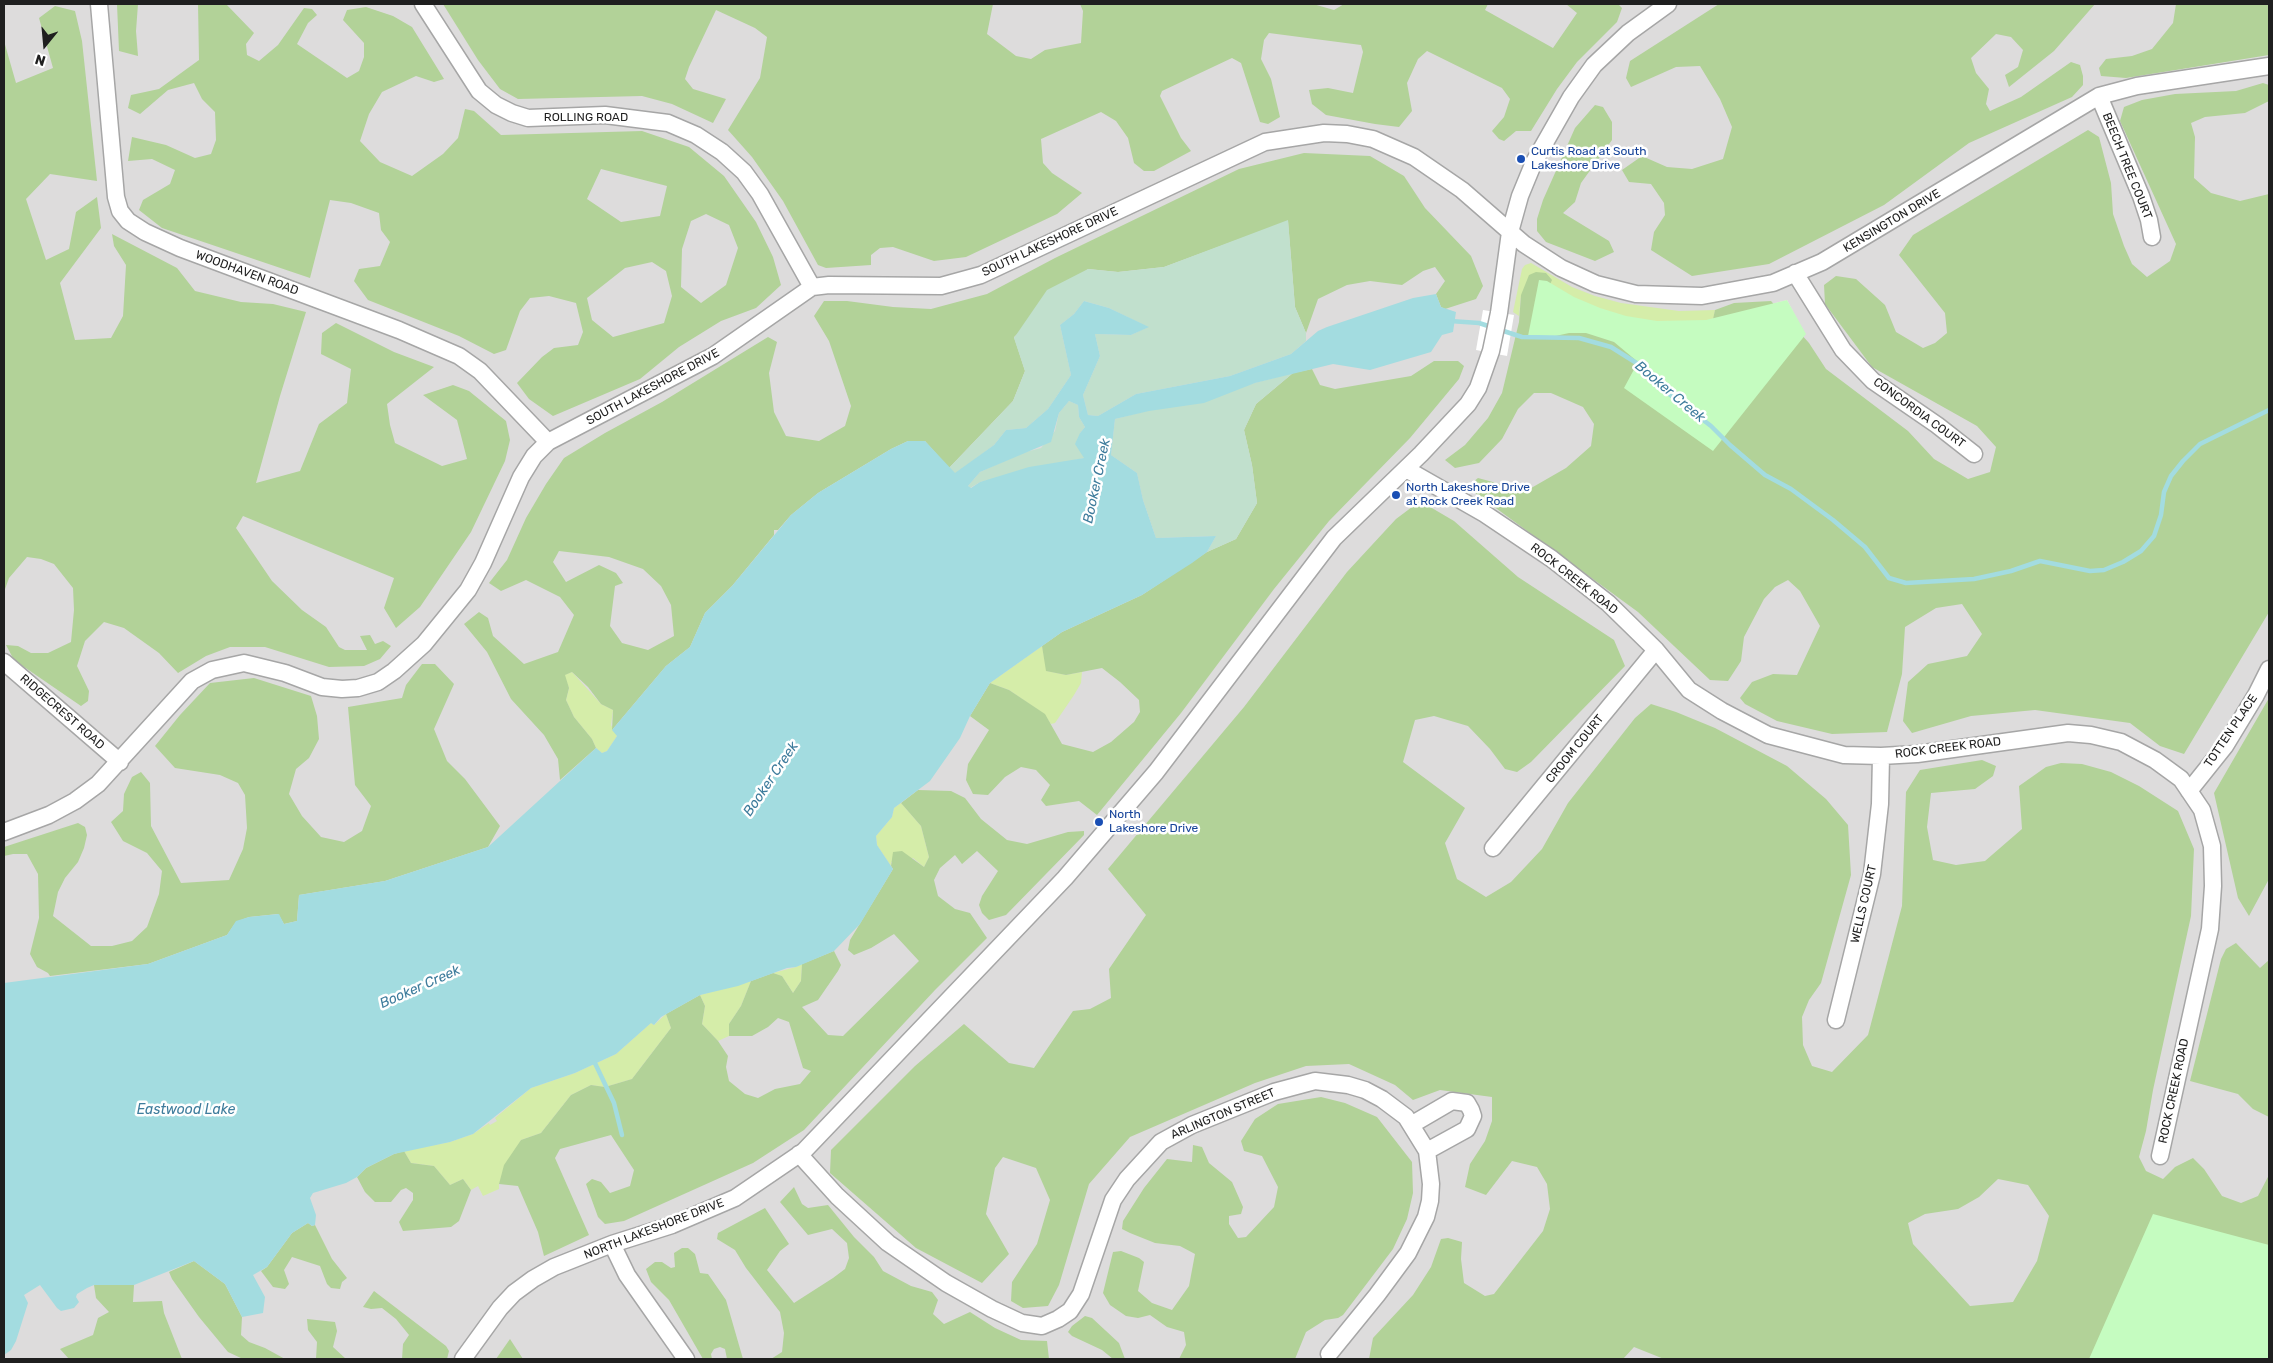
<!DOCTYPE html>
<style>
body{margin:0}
#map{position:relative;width:2273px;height:1363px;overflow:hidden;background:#f1ebe5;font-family:Rubik,sans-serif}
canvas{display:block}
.frame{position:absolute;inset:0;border:5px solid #1f1f1f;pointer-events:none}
.north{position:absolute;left:20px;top:20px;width:50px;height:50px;-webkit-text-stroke:4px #fff;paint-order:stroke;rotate:197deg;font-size:14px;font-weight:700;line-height:20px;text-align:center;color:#1f1f1f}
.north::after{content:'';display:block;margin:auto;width:18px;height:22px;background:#1f1f1f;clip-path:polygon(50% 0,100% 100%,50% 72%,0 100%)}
</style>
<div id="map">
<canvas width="2273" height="1363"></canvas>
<div class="frame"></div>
<div class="north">N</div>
</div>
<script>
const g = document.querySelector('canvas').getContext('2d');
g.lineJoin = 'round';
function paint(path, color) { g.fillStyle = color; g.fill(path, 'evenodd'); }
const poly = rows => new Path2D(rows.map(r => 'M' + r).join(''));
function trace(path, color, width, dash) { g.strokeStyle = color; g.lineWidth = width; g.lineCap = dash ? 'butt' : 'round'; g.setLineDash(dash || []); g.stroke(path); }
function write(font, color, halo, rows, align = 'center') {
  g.font = font + ' Rubik,sans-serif'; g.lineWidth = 5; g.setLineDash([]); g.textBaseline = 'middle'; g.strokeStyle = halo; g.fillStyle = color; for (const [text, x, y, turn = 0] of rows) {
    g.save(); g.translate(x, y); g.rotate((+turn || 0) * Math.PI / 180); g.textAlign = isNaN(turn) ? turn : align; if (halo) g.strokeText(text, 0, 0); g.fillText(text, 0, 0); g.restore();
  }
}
paint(poly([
 [4,4,2269,4,2269,1245,2089,1359,4,1359],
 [1787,300,1797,319,1737,313]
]), '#dddcdc');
paint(poly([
 [1531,263,1572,287,1595,296,1621,303,1679,311,1715,310,1707,359,1521,295,1519,316,1513,312,1522,269,1525,265],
 [1042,646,1047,671,1066,675,1082,672,1081,683,1074,695,1055,723,1051,724,1044,714,1009,690,990,683],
 [572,672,601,704,613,710,611,725,617,736,607,751,602,753,596,748,592,739,574,717,566,700,569,688,564,675],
 [901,803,921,826,929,857,924,867,913,858,891,862,891,866,877,845,876,836,892,817,894,808],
 [802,964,801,981,793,993,782,976,773,973,796,967],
 [751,981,741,1006,729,1024,729,1036,718,1041,702,1024,705,1006,700,995],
 [666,1014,671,1028,632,1079,605,1087,591,1085,571,1095,541,1133,521,1140,499,1184,499,1189,483,1196,478,1186,471,1190,463,1179,450,1185,434,1166,411,1163,404,1151,450,1142,473,1134,489,1123,490,1125,497,1121,495,1118,531,1088,575,1073,616,1054,651,1023,654,1025]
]), '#d5eda9');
paint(poly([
 [117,4,138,4,136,31,138,56,119,51],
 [198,4,226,4,254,33,246,44,247,55,259,61,278,45,304,8,312,9,317,15,308,23,297,44,347,78,359,71,364,57,364,43,343,20,347,10,366,7,393,16,412,27,444,79,434,82,416,76,382,92,369,114,360,141,380,162,412,176,443,154,458,138,465,109,474,111,501,135,642,131,689,147,724,176,756,222,773,257,781,285,756,308,721,321,679,347,640,379,553,416,529,399,517,383,542,357,554,348,578,345,583,332,576,303,549,296,530,298,520,311,506,350,494,354,459,336,368,300,354,281,359,269,380,266,390,242,381,230,379,213,351,203,330,200,310,278,162,228,139,210,143,200,170,184,175,170,152,159,128,161,132,137,166,145,195,158,211,154,216,140,215,112,202,99,194,83,168,90,140,114,128,108,131,95,159,89,199,60],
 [601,169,667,186,660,216,621,222,587,199],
 [706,214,729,225,738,248,726,285,701,303,681,287,682,249,691,221],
 [652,262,666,271,672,296,664,323,613,337,592,320,587,298,625,268],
 [443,4,993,4,987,34,1016,56,1031,59,1045,50,1081,43,1083,11,1080,4,1313,4,1334,10,1344,4,1488,4,1485,10,1553,48,1577,13,1566,4,1618,4,1622,8,1617,22,1577,62,1557,89,1531,131,1516,131,1504,141,1499,139,1492,131,1504,117,1510,99,1502,88,1427,51,1418,59,1407,83,1412,111,1399,127,1375,124,1326,115,1312,104,1309,90,1328,88,1353,93,1363,52,1361,45,1269,33,1264,40,1261,59,1271,79,1280,117,1268,124,1260,122,1241,63,1232,58,1162,91,1160,96,1181,138,1191,151,1154,171,1144,171,1134,163,1128,138,1116,121,1101,112,1041,139,1043,163,1052,173,1082,193,1057,214,966,257,934,261,893,247,880,248,871,255,871,265,826,268,818,265,783,201,752,157,728,130,760,78,767,37,755,28,716,10,689,67,685,79,693,89,726,99,713,123,672,104,642,96,518,99,500,89,478,60],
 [1719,4,2095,4,2054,51,2009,87,2005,75,2018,67,2023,50,2011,37,1996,34,1971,58,1976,73,1989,89,1986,104,1990,111,2021,97,2071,62,2080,65,2083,76,2083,85,2072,97,1969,143,1884,205,1769,264,1692,276,1651,250,1654,232,1665,215,1664,203,1651,184,1629,182,1622,170,1642,156,1667,167,1692,169,1723,159,1732,127,1720,99,1700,66,1676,67,1631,87,1626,78,1630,61],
 [2176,4,2269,4,2269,55,2126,78,2101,76,2099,68,2106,59,2132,56,2152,49,2173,23],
 [55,6,75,11,82,41,97,181,50,174,26,199,46,260,69,249,76,212,97,197,101,228,60,283,75,340,111,338,123,316,126,265,114,246,112,234,177,268,195,291,241,302,273,304,306,312,280,396,256,483,300,471,319,424,347,403,351,369,321,354,322,333,336,323,394,352,434,367,387,404,390,425,395,443,442,466,467,459,457,420,423,395,453,385,469,391,506,421,510,440,505,461,471,532,420,607,396,628,384,608,394,578,243,516,236,528,272,581,302,610,326,627,339,647,345,650,367,650,360,636,370,635,375,644,383,641,391,646,380,659,364,666,329,667,265,647,230,647,206,656,178,673,159,653,124,628,104,622,85,641,77,666,89,691,88,701,81,706,14,660,6,645,18,646,31,653,48,653,71,642,74,610,73,588,54,564,41,559,27,557,9,578,4,592,4,41,16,83,53,68,39,18],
 [2263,83,2269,85,2269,101,2245,113,2205,117,2191,123,2195,137,2194,178,2211,193,2240,201,2269,194,2269,612,2184,754,2160,746,2130,723,2035,710,1971,716,1912,733,1903,721,1908,682,1928,664,1967,656,1982,634,1962,604,1936,608,1905,627,1902,674,1887,732,1832,734,1777,721,1745,704,1740,698,1752,682,1773,674,1797,675,1820,626,1800,591,1788,580,1775,587,1764,599,1744,637,1741,661,1728,681,1710,680,1638,612,1467,487,1478,478,1526,491,1566,468,1591,446,1594,424,1583,407,1551,393,1534,393,1518,409,1502,439,1479,463,1455,468,1445,460,1465,445,1488,418,1502,393,1519,322,1521,295,1529,275,1536,272,1546,273,1552,280,1545,295,1700,380,1715,310,1734,303,1771,301,1809,343,1826,369,1908,431,1934,459,1968,479,1990,472,1996,447,1977,426,1872,367,1825,304,1824,285,1836,276,1856,279,1885,305,1896,332,1923,348,1935,343,1947,333,1945,313,1899,255,1913,235,2088,130,2099,137,2111,183,2113,214,2124,246,2132,264,2147,277,2170,261,2176,244,2120,121,2124,107,2142,100,2175,94,2236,91],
 [1595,105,1603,107,1612,122,1612,140,1581,183,1575,202,1563,213,1609,241,1614,252,1595,261,1546,242,1537,231,1537,219,1543,200,1575,128],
 [1304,153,1370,156,1404,176,1425,208,1471,256,1483,286,1476,299,1445,309,1441,307,1436,294,1445,281,1435,267,1423,271,1402,285,1370,281,1347,285,1318,299,1306,333,1295,307,1288,221,1164,267,1118,272,1088,269,1014,337,1025,371,1013,401,949,468,925,441,908,441,891,449,818,493,791,515,778,530,774,530,774,535,732,586,705,613,690,647,666,666,612,730,613,710,601,704,588,687,572,672,565,675,569,688,566,700,574,717,592,739,596,748,560,780,558,759,544,735,511,699,487,652,464,624,479,612,488,618,493,636,524,664,558,652,574,615,560,597,526,580,501,591,489,583,507,560,526,518,546,484,564,458,605,433,662,402,768,337,777,342,769,373,774,412,786,436,819,441,845,426,851,406,829,341,814,316,824,301,847,301,893,307,931,309,987,294,1055,258,1239,169],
 [559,551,609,557,643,569,661,586,671,605,674,636,648,650,622,643,610,626,615,586,623,583,616,573,599,565,566,582,553,562],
 [1434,361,1458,361,1464,366,1459,379,1410,438,1329,521,1274,589,1181,713,1097,815,1079,801,1046,806,1041,800,1050,785,1036,770,1021,767,1005,777,988,795,973,794,966,780,968,764,989,730,970,716,990,683,1009,690,1045,714,1062,744,1093,752,1111,742,1134,722,1140,712,1139,700,1120,682,1102,668,1066,675,1046,671,1042,646,1062,632,1142,595,1207,552,1236,539,1257,503,1252,465,1244,430,1256,404,1293,373,1312,369,1320,385,1335,389,1411,376],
 [1420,501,1454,521,1518,577,1614,640,1625,666,1531,762,1517,772,1505,769,1490,749,1468,726,1434,716,1415,720,1403,762,1465,808,1445,843,1457,879,1486,897,1511,882,1542,849,1568,803,1635,718,1651,704,1676,712,1715,728,1787,766,1826,799,1848,825,1851,875,1821,983,1809,1000,1802,1017,1803,1045,1812,1066,1832,1072,1868,1035,1902,906,1906,792,1920,770,1982,760,1996,766,1993,776,1975,789,1931,793,1927,827,1933,860,1956,865,1985,861,2022,829,2019,786,2046,767,2061,763,2082,764,2111,772,2139,786,2178,811,2194,849,2191,916,2153,1090,2146,1131,2139,1157,2146,1171,2163,1179,2175,1167,2193,1158,2204,1169,2222,1196,2241,1203,2258,1196,2269,1175,2269,1359,1664,1359,1634,1347,1623,1359,1369,1359,1373,1338,1413,1295,1431,1267,1441,1239,1448,1238,1462,1242,1461,1259,1464,1283,1485,1296,1494,1294,1543,1231,1550,1209,1547,1184,1537,1167,1512,1161,1486,1195,1465,1187,1470,1164,1485,1141,1492,1121,1492,1097,1440,1090,1413,1100,1395,1085,1349,1064,1306,1066,1255,1083,1130,1137,1089,1184,1059,1285,1048,1306,1023,1308,1011,1301,1012,1282,1037,1244,1050,1200,1036,1168,1003,1157,995,1168,986,1214,1009,1254,982,1283,916,1248,830,1173,831,1150,915,1066,964,1024,1009,1063,1034,1068,1073,1011,1090,1009,1111,998,1109,969,1146,915,1108,869,1244,707,1347,572,1396,519],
 [1998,1179,2028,1185,2049,1216,2037,1261,2013,1302,1970,1306,1913,1244,1908,1223,1925,1214,1958,1209,1979,1197],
 [422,664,435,664,454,684,434,729,447,761,465,779,500,826,488,847,385,881,299,895,297,921,284,924,278,914,249,917,236,922,227,935,148,964,50,976,48,973,37,967,30,954,39,918,38,874,27,854,13,854,4,856,4,847,78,823,85,827,87,835,84,848,78,862,65,878,58,892,53,916,91,946,112,946,132,941,147,927,159,894,162,871,147,853,123,841,111,822,123,811,124,794,132,777,141,772,150,783,151,826,181,883,229,880,243,849,247,828,245,795,238,783,220,775,175,768,155,746,180,715,210,683,254,678,311,696,317,716,319,739,309,758,296,769,289,794,302,816,321,837,344,842,362,831,371,806,355,785,348,707,402,698,406,685],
 [2269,698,2269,879,2249,916,2238,898,2214,793],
 [918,790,951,791,965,798,981,819,1007,840,1027,844,1068,832,1084,831,1084,835,1006,915,989,920,982,913,979,905,982,896,998,871,977,851,962,864,955,855,940,868,934,880,938,896,955,909,970,913,987,938,935,990,804,1130,753,1163,624,1221,605,1224,598,1217,586,1184,592,1179,601,1182,610,1193,630,1186,634,1170,611,1135,560,1149,555,1158,589,1235,544,1256,538,1232,518,1186,499,1184,504,1165,521,1140,541,1133,571,1095,591,1085,605,1087,632,1079,671,1028,666,1014,700,995,705,1006,702,1024,718,1041,728,1056,726,1067,729,1081,745,1094,758,1098,775,1089,800,1084,811,1071,803,1068,789,1022,778,1018,768,1027,752,1036,729,1036,729,1024,741,1006,751,981,773,973,782,976,793,993,801,981,802,964,834,951,841,965,838,971,818,1000,802,1007,828,1035,843,1036,919,961,894,934,871,948,854,955,848,950,850,940,893,869,891,866,893,852,902,851,924,867,929,857,921,826,901,803],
 [2236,943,2260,968,2269,960,2269,1117,2253,1109,2238,1094,2190,1081,2221,959,2226,949],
 [1321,1097,1345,1103,1377,1117,1412,1162,1413,1193,1407,1219,1393,1249,1343,1315,1338,1318,1325,1320,1306,1332,1295,1359,1179,1359,1186,1345,1184,1332,1167,1327,1150,1315,1138,1318,1126,1316,1110,1305,1103,1293,1113,1252,1121,1251,1139,1258,1144,1262,1138,1291,1152,1303,1172,1310,1189,1286,1195,1254,1180,1246,1155,1243,1130,1233,1122,1229,1123,1221,1144,1188,1167,1159,1192,1162,1193,1145,1202,1147,1209,1163,1232,1182,1243,1207,1241,1214,1229,1216,1229,1224,1238,1238,1246,1237,1274,1207,1278,1187,1262,1156,1244,1151,1241,1141,1255,1119,1278,1104],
 [404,1151,411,1163,434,1166,450,1185,463,1179,471,1190,459,1221,451,1227,403,1231,399,1222,413,1200,413,1193,406,1188,401,1190,391,1202,375,1202,365,1192,357,1177,366,1168,394,1154],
 [794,1187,802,1204,808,1208,828,1205,854,1237,874,1257,883,1271,911,1286,932,1292,938,1300,933,1314,944,1324,970,1312,995,1328,1021,1340,1047,1341,1049,1359,771,1359,782,1352,784,1333,780,1312,746,1268,735,1250,717,1239,718,1233,765,1208,789,1244,780,1251,767,1270,794,1303,833,1278,845,1269,849,1258,847,1243,832,1229,808,1235,780,1202],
 [308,1223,312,1226,315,1225,332,1259,347,1278,342,1282,340,1289,331,1288,327,1284,320,1266,292,1257,284,1270,289,1284,285,1289,273,1287,261,1271,267,1267,292,1233],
 [682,1248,688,1248,695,1254,700,1273,708,1274,726,1300,743,1359,727,1359,725,1349,720,1347,714,1349,711,1354,712,1359,703,1359,669,1300,651,1282,646,1269,655,1262,662,1262,671,1268,675,1267,674,1253],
 [194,1261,225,1284,242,1317,241,1335,249,1342,265,1348,285,1359,243,1359,228,1352,199,1317,172,1279,169,1272],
 [94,1285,134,1285,133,1302,162,1301,164,1313,182,1359,69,1359,60,1349,93,1335,98,1318,109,1312,96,1298],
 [374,1291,446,1346,449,1351,447,1359,402,1359,403,1344,409,1335,396,1319,382,1308,371,1309,363,1307],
 [1085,1316,1092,1318,1119,1343,1125,1359,1113,1359,1102,1350,1072,1336,1068,1332,1072,1326],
 [307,1319,335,1322,337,1331,333,1347,346,1359,316,1359,317,1342,308,1330],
 [510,1339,523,1359,496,1359]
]), '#b2d298');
paint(poly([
 [1288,220,1295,307,1306,333,1306,341,1291,354,1230,376,1136,394,1098,416,1088,415,1083,395,1100,356,1095,334,1131,335,1148,327,1109,308,1084,301,1074,314,1060,325,1071,375,1048,409,1026,428,1006,430,994,445,955,474,949,468,1013,401,1025,371,1014,338,1047,290,1088,269,1118,272,1164,267],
 [1293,373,1256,404,1244,430,1252,465,1257,503,1236,539,1207,552,1216,536,1156,538,1143,500,1137,473,1111,455,1115,419],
 [1069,401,1078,405,1079,417,1085,427,1080,433,1084,458,980,482,970,488,968,486,980,472,1022,453,1041,448,1055,431,1059,413]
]), '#c1e0cd');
paint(poly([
 [1539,280,1547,281,1574,297,1600,308,1626,316,1657,321,1706,320,1787,300,1806,334,1713,451,1624,388,1638,362,1614,342,1586,333,1569,333,1551,337,1528,336],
 [2153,1214,2269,1245,2269,1359,2089,1359]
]), '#c5fcc0');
paint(poly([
 [1436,294,1441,307,1456,312,1453,332,1442,335,1431,352,1370,370,1333,364,1255,383,1204,403,1149,411,1115,419,1111,455,1137,473,1143,500,1156,538,1216,536,1207,552,1192,563,1142,595,1062,632,990,683,970,716,960,738,930,781,894,808,892,817,876,836,877,845,893,869,860,924,834,951,796,967,787,968,738,986,700,995,661,1017,654,1025,651,1023,616,1054,575,1073,531,1088,473,1134,450,1142,394,1154,366,1168,357,1177,346,1183,313,1193,310,1198,316,1215,315,1225,312,1226,308,1223,292,1233,267,1267,253,1275,265,1297,263,1313,242,1317,225,1284,194,1261,134,1285,94,1285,87,1288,77,1294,76,1297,79,1302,74,1308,61,1311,57,1308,40,1285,24,1295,28,1303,16,1341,11,1350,4,1355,4,983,148,964,227,935,236,921,249,917,279,914,284,924,297,921,299,895,385,881,488,847,596,748,602,753,607,751,617,736,612,730,666,666,690,647,705,613,732,586,791,515,818,493,891,449,908,441,925,441,955,473,994,445,1006,430,1026,428,1048,409,1071,375,1060,325,1074,314,1084,301,1109,308,1149,327,1131,335,1095,334,1100,356,1083,395,1088,415,1098,416,1136,394,1230,376,1291,354,1318,331,1327,327,1413,298],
 [1069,401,1078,405,1079,417,1085,427,1080,433,1075,444,1084,458,1029,467,980,482,971,488,968,486,980,472,1051,442,1059,413]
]), '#a3dce0');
paint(poly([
 [1483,310,1514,315,1507,356,1476,350]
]), '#fff');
trace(poly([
 [1450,321,1479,323,1522,337,1579,338,1611,347,1646,369,1656,384,1711,426,1730,445,1765,475,1791,489,1833,520,1865,547,1889,578,1906,583,1974,579,2011,571,2040,561,2090,571,2104,570,2123,562,2141,551,2154,536,2161,515,2164,492,2171,476,2183,461,2200,444,2269,410],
 [593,1059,614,1103,622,1135]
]), '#a3dce0', 4.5);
const minor = poly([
 [99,4,116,197,120,211,128,221,145,232,180,248,399,330,459,356,480,371,548,442],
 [423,4,479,91,496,105,512,113,528,118,605,115,668,123,696,135,722,152,744,172,760,194,812,287],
 [2099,96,2141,196,2149,220,2152,237],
 [1795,273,1843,350,1873,381,1937,425,1974,454],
 [1406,469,1485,514,1552,559,1608,603,1656,650,1689,690,1722,711,1768,735,1844,755,1881,756,1917,754,2068,733,2091,735,2121,742,2155,760,2181,779,2202,810,2212,846,2213,886,2210,929,2160,1156],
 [4,662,120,762],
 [2189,791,2225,746,2256,695,2269,669],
 [4,832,49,815,75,801,98,784,192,681,212,670,244,663,285,673,322,687,342,689,358,688,378,682,394,671,424,644,468,590,483,563,521,477,534,456,548,442,713,356,812,287,829,285,941,286,981,275,1265,142,1324,133,1347,134,1373,139,1414,157,1462,190,1524,244,1561,268,1596,284,1636,294,1702,296,1773,283,1822,262,2099,96,2137,86,2269,66],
 [1493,848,1656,650],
 [1836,1020,1872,874,1880,804,1881,756],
 [1411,1125,1452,1101,1467,1103,1471,1110,1473,1116,1467,1129,1427,1151],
 [799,1154,837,1196,888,1243,946,1283,992,1309,1022,1323,1042,1326,1058,1319,1070,1311,1081,1294,1113,1200,1127,1179,1161,1142,1192,1125,1274,1092,1315,1081,1348,1085,1365,1090,1382,1099,1406,1117,1427,1151,1431,1184,1430,1201,1426,1217,1408,1253,1377,1295,1329,1354],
 [612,1244,627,1275,686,1359],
 [463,1359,500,1308,514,1293,533,1279,554,1267,612,1244,672,1225,735,1198,804,1151,1065,878,1156,772,1334,538,1421,454,1468,404,1478,388,1491,351,1499,313,1510,232,1520,196,1534,162,1571,97,1594,65,1628,33,1668,4]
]);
trace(minor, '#a6a6a6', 19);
trace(minor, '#fff', 16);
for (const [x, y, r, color] of [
 [1521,159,5,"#1a4fb4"],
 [1396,495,5,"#1a4fb4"],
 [1099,822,5,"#1a4fb4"]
]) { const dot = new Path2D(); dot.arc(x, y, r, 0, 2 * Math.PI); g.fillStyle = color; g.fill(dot); trace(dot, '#fff', 2); }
write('12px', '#1f1f1f', '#fff', [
 ["ROLLING ROAD",586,118],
 ["BEECH TREE COURT",2127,166,68],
 ["KENSINGTON DRIVE",1892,221,-31],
 ["SOUTH LAKESHORE DRIVE",1050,242,-25],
 ["WOODHAVEN ROAD",247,273,20],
 ["SOUTH LAKESHORE DRIVE",653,387,-28],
 ["CONCORDIA COURT",1919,413,36],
 ["ROCK CREEK ROAD",1574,579,38],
 ["RIDGECREST ROAD",62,712,41],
 ["TOTTEN PLACE",2231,731,-56],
 ["ROCK CREEK ROAD",1948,748,-7],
 ["CROOM COURT",1575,749,-51],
 ["WELLS COURT",1864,904,-77],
 ["ROCK CREEK ROAD",2174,1091,-78],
 ["ARLINGTON STREET",1223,1114,-23],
 ["NORTH LAKESHORE DRIVE",654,1229,-21]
]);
write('12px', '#164399', '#fff', [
 ["Curtis Road at South",1531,152],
 ["Lakeshore Drive",1531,166],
 ["North Lakeshore Drive",1406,488],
 ["at Rock Creek Road",1406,502],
 ["North",1109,815],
 ["Lakeshore Drive",1109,829]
], 'left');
write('italic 14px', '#3e7c9c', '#fff', [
 ["Booker Creek",1670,392,40],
 ["Booker Creek",1097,481,-78],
 ["Booker Creek",771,779,-56],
 ["Booker Creek",420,987,-24],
 ["Eastwood Lake",186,1110]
]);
</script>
